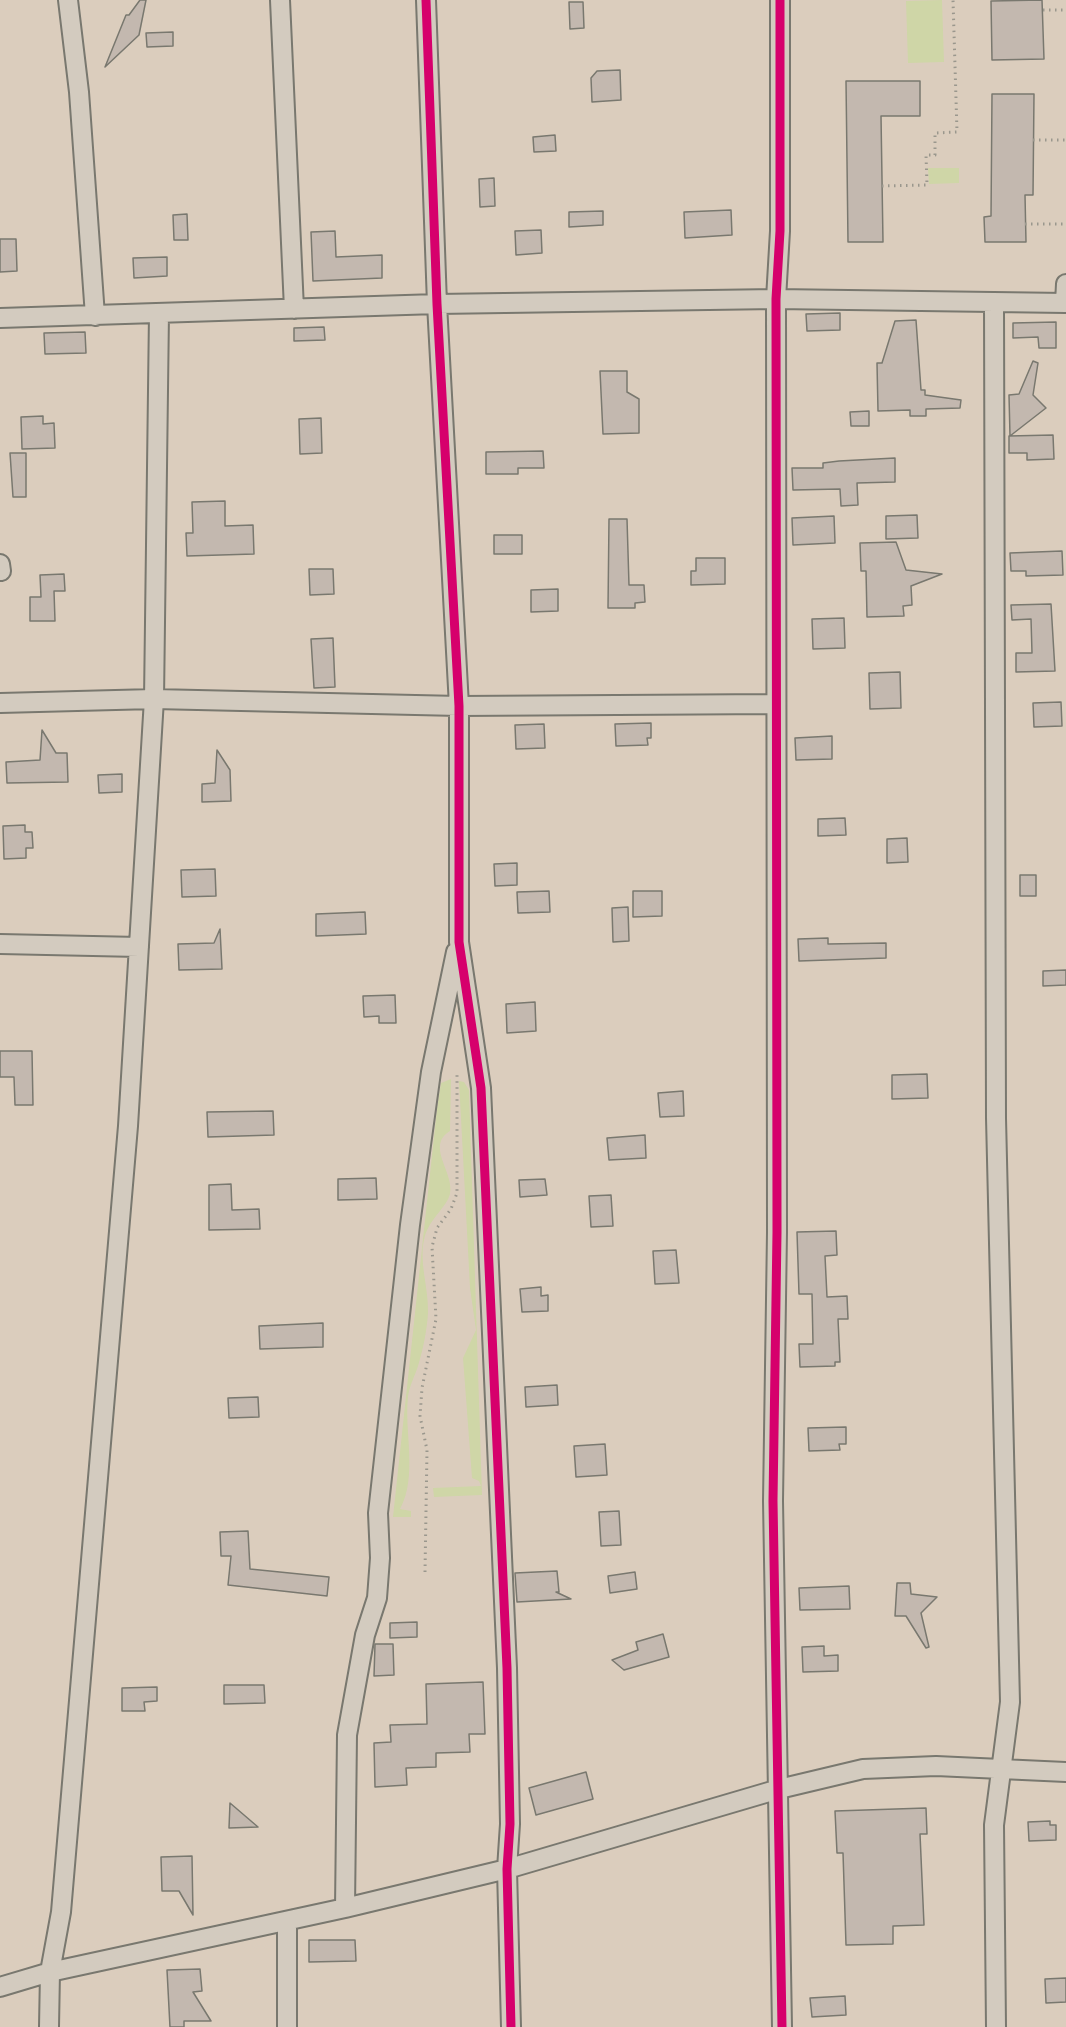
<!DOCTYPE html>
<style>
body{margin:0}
canvas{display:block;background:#dbcdbd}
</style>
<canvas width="1066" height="2027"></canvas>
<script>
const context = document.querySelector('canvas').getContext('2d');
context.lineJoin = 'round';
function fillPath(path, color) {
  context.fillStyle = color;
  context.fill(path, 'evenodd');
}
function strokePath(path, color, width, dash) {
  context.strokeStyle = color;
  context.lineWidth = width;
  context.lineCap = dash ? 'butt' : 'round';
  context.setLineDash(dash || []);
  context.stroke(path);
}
fillPath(new Path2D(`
 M 942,0 L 944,62 L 908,63 L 906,1 Z
 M 928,168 L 959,168 L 959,183 L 929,184 Z
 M 451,1079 L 450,1131 C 425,1146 455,1173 450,1194 C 446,1209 428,1219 424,1240 C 419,1263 429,1289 428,1313 C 427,1330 423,1350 418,1366 C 415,1376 409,1386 408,1397 C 404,1432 418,1476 400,1509 L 411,1511 L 411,1517 L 393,1517 L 437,1109 L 441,1083 Z
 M 459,1081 L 464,1082 L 469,1090 L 482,1495 L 434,1497 L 433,1488 L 481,1486 L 479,1481 L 472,1478 L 463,1358 L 476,1330 L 470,1288 Z`), '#cfd6a7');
const building = new Path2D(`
 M 140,0 L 146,0 L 139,35 L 105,67 L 126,15 L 129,15 Z
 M 1042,0 L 1044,59 L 992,60 L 991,1 Z
 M 569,2 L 583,2 L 584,28 L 570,29 Z
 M 173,32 L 173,46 L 147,47 L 146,33 Z
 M 620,70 L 621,100 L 592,102 L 591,78 L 597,71 Z
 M 846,81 L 920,81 L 920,116 L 881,116 L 883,242 L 848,242 Z
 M 992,94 L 1034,94 L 1033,195 L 1025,195 L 1026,242 L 985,242 L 984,217 L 991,216 Z
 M 555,135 L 556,151 L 534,152 L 533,137 Z
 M 494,178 L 495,206 L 480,207 L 479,179 Z
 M 731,210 L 732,235 L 685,238 L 684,212 Z
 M 603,211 L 603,225 L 569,227 L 569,212 Z
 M 187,214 L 188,240 L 174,240 L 173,215 Z
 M 541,230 L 542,253 L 516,255 L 515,231 Z
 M 335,231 L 336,257 L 382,255 L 382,278 L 313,281 L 311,232 Z
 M 0,239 L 16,239 L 17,271 L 0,272 Z
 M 167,257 L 167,276 L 134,278 L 133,258 Z
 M 840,313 L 840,330 L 807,331 L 806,314 Z
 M 916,320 L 921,390 L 925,390 L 925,395 L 961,400 L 960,408 L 926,409 L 926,416 L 910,416 L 910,410 L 878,411 L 877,363 L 882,363 L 895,321 Z
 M 1056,322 L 1056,348 L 1039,348 L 1038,337 L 1013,338 L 1013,323 Z
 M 324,327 L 325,340 L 294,341 L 294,328 Z
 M 85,332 L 86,353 L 45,354 L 44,333 Z
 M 1033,361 L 1038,363 L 1033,395 L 1046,408 L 1010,436 L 1009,395 L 1019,394 Z
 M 600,371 L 627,371 L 627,392 L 639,399 L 639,433 L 603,434 Z
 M 869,411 L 869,426 L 851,426 L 850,412 Z
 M 43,416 L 43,424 L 54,423 L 55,448 L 22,449 L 21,417 Z
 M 321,418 L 322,453 L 300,454 L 299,419 Z
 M 1053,435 L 1054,459 L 1027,460 L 1027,453 L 1009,453 L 1009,436 Z
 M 543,451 L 544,468 L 518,468 L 518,474 L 486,474 L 486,452 Z
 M 10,453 L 26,453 L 26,497 L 13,497 Z
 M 895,458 L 895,482 L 857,483 L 858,505 L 841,506 L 840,489 L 793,490 L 792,468 L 823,468 L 823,463 L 839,461 Z
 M 225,501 L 225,526 L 253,525 L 254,554 L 187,556 L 186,533 L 193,533 L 192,502 Z
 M 917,515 L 918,538 L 886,539 L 886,516 Z
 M 834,516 L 835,543 L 793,545 L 792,518 Z
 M 609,519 L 627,519 L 629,585 L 644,585 L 645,602 L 635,603 L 635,608 L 608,608 Z
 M 494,535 L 522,535 L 522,554 L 494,554 Z
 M 896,542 L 906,570 L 942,574 L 911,586 L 912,605 L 903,606 L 904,616 L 867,617 L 866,571 L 861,571 L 860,543 Z
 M 1062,551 L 1063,575 L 1026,576 L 1026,571 L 1011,571 L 1010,553 Z
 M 696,558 L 725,558 L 725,584 L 691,585 L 691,571 L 696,571 Z
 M 309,569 L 333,569 L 334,594 L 310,595 Z
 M 64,574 L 65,591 L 54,591 L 55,621 L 30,621 L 30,597 L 41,597 L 40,575 Z
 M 558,589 L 558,611 L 531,612 L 531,590 Z
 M 1051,604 L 1055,671 L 1016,672 L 1016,653 L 1032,653 L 1031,619 L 1012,620 L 1011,605 Z
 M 844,618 L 845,648 L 813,649 L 812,619 Z
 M 333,638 L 335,687 L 314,688 L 311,639 Z
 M 900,672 L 901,708 L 870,709 L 869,673 Z
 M 1061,702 L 1062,726 L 1034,727 L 1033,703 Z
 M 651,723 L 651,738 L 647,738 L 648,745 L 616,746 L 615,724 Z
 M 544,724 L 545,748 L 516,749 L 515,725 Z
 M 42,730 L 56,753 L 67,753 L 68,782 L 7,783 L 6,762 L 40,760 Z
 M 832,736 L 832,759 L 796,760 L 795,738 Z
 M 217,750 L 230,770 L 231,801 L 202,802 L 202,784 L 215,783 Z
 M 122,774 L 122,792 L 99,793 L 98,775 Z
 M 845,818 L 846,835 L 818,836 L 818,819 Z
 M 25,825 L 25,832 L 32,832 L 33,848 L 26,848 L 26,858 L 4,859 L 3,826 Z
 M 907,838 L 908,862 L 887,863 L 887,839 Z
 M 517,863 L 517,885 L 495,886 L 494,864 Z
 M 215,869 L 216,896 L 182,897 L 181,870 Z
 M 1020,875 L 1036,875 L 1036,896 L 1020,896 Z
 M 549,891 L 550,912 L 518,913 L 517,892 Z
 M 633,891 L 662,891 L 662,916 L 633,917 Z
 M 628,907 L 629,941 L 613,942 L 612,908 Z
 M 365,912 L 366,934 L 316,936 L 316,914 Z
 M 220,929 L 222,969 L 179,970 L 178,944 L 214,943 Z
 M 828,938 L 828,944 L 886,943 L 886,958 L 799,961 L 798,939 Z
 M 1066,970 L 1066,985 L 1043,986 L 1043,971 Z
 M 395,995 L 396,1023 L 379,1023 L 379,1016 L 364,1017 L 363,996 Z
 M 535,1002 L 536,1031 L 507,1033 L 506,1004 Z
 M 0,1051 L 32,1051 L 33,1105 L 15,1105 L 14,1077 L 0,1077 Z
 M 927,1074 L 928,1098 L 892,1099 L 892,1075 Z
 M 683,1091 L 684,1116 L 660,1117 L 658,1093 Z
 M 273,1111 L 274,1135 L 208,1137 L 207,1112 Z
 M 645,1135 L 646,1158 L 609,1160 L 607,1138 Z
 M 376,1178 L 377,1199 L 338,1200 L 338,1179 Z
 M 545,1179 L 547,1195 L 520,1197 L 519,1180 Z
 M 231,1184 L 232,1210 L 259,1209 L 260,1229 L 209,1230 L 209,1185 Z
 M 611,1195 L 613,1226 L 591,1227 L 589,1196 Z
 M 836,1231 L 837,1255 L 825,1256 L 827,1297 L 847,1296 L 848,1319 L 838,1319 L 840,1362 L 835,1362 L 835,1366 L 800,1367 L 799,1344 L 813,1344 L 812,1294 L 799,1294 L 797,1232 Z
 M 676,1250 L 679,1283 L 655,1284 L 653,1251 Z
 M 541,1287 L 541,1296 L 548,1295 L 548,1311 L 522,1312 L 520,1289 Z
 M 323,1323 L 323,1347 L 260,1349 L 259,1326 Z
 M 557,1385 L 558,1405 L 526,1407 L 525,1387 Z
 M 258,1397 L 259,1417 L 229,1418 L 228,1398 Z
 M 846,1427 L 846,1444 L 839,1444 L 840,1450 L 809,1451 L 808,1428 Z
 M 605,1444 L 607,1475 L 576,1477 L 574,1446 Z
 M 619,1511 L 621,1545 L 601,1546 L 599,1512 Z
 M 248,1531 L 250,1569 L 329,1577 L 327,1596 L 228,1585 L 231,1556 L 221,1556 L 220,1532 Z
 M 557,1571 L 559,1592 L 556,1592 L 571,1599 L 517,1602 L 515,1573 Z
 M 635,1572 L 637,1589 L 610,1593 L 608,1576 Z
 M 897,1583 L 910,1583 L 911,1594 L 937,1597 L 921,1613 L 929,1647 L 926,1648 L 906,1616 L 895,1616 Z
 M 849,1586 L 850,1609 L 800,1610 L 799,1588 Z
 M 417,1622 L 417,1637 L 390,1638 L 390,1623 Z
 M 663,1634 L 669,1657 L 624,1670 L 612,1660 L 638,1650 L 636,1642 Z
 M 375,1644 L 393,1644 L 394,1675 L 374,1676 Z
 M 824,1646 L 824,1656 L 838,1655 L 838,1671 L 803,1672 L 802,1647 Z
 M 483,1682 L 485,1734 L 469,1734 L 470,1752 L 436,1753 L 436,1767 L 406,1768 L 407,1785 L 375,1787 L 374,1743 L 391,1742 L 390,1725 L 427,1724 L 426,1684 Z
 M 224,1685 L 264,1685 L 265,1703 L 224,1704 Z
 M 157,1687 L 157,1701 L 144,1702 L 145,1711 L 122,1711 L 122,1688 Z
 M 586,1772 L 593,1799 L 536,1815 L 529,1788 Z
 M 230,1803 L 258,1827 L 229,1828 Z
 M 926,1808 L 927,1834 L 920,1834 L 924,1925 L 893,1926 L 893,1944 L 846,1945 L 843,1853 L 837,1853 L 835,1811 Z
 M 1050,1821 L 1050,1825 L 1056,1825 L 1056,1840 L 1029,1841 L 1028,1822 Z
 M 192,1856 L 193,1915 L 179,1891 L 162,1891 L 161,1857 Z
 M 309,1940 L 355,1940 L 356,1961 L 309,1962 Z
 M 200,1969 L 202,1991 L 193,1992 L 211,2021 L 184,2021 L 184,2027 L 170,2027 L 167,1970 Z
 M 1066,1978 L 1066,2002 L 1046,2003 L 1045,1979 Z
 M 845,1996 L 846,2015 L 812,2017 L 810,1998 Z`);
fillPath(building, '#c3b8af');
strokePath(building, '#79786f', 1.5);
const minor = new Path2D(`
 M 68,0 L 79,92 L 95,316
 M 280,0 L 294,309
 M 426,0 L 437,304 L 459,706 L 459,942 L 481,1088 L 507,1668 L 510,1824 L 507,1869 L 511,2027
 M 780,0 L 780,231 L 776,299 L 777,1232 L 773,1501 L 782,2027
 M 994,302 L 996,1118 L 1010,1702 L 994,1825 L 996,2027
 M 1065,303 L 1066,284
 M 0,318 L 437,304 L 776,299 L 1066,303
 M 0,564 L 1,571
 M 0,703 L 154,699 L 459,706 L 775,704
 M 0,944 L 139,947
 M 345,1908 L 347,1735 L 365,1635 L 377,1598 L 380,1558 L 378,1513 L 410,1225 L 431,1072 L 456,952
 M 0,1987 L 50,1972 L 345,1908 L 507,1869 L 779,1789 L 863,1769 L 936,1766 L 1066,1772
 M 49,2027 L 50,1972 L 61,1912 L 128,1126 L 154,699 L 159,313
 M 287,2027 L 287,1921`);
strokePath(minor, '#79786f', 22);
strokePath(new Path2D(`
 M 1043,10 L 1066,10
 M 1033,140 L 1066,140
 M 882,186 L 927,185 L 926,155 L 935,155 L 935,133 L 957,132 L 953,0
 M 1025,224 L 1066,224
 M 425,1572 L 427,1450 L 420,1416 L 422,1388 L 436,1319 L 432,1247 L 437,1228 L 451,1209 L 457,1193 L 457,1072`), '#9a978d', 3, [1.5, 4.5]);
strokePath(minor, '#d3cbbf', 18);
strokePath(new Path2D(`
 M 426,0 L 437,304 L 459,706 L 459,942 L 481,1088 L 507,1668 L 510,1824 L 507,1869 L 511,2027
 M 780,0 L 780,231 L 776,299 L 777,1232 L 773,1501 L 782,2027`), '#d6006c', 9);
</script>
